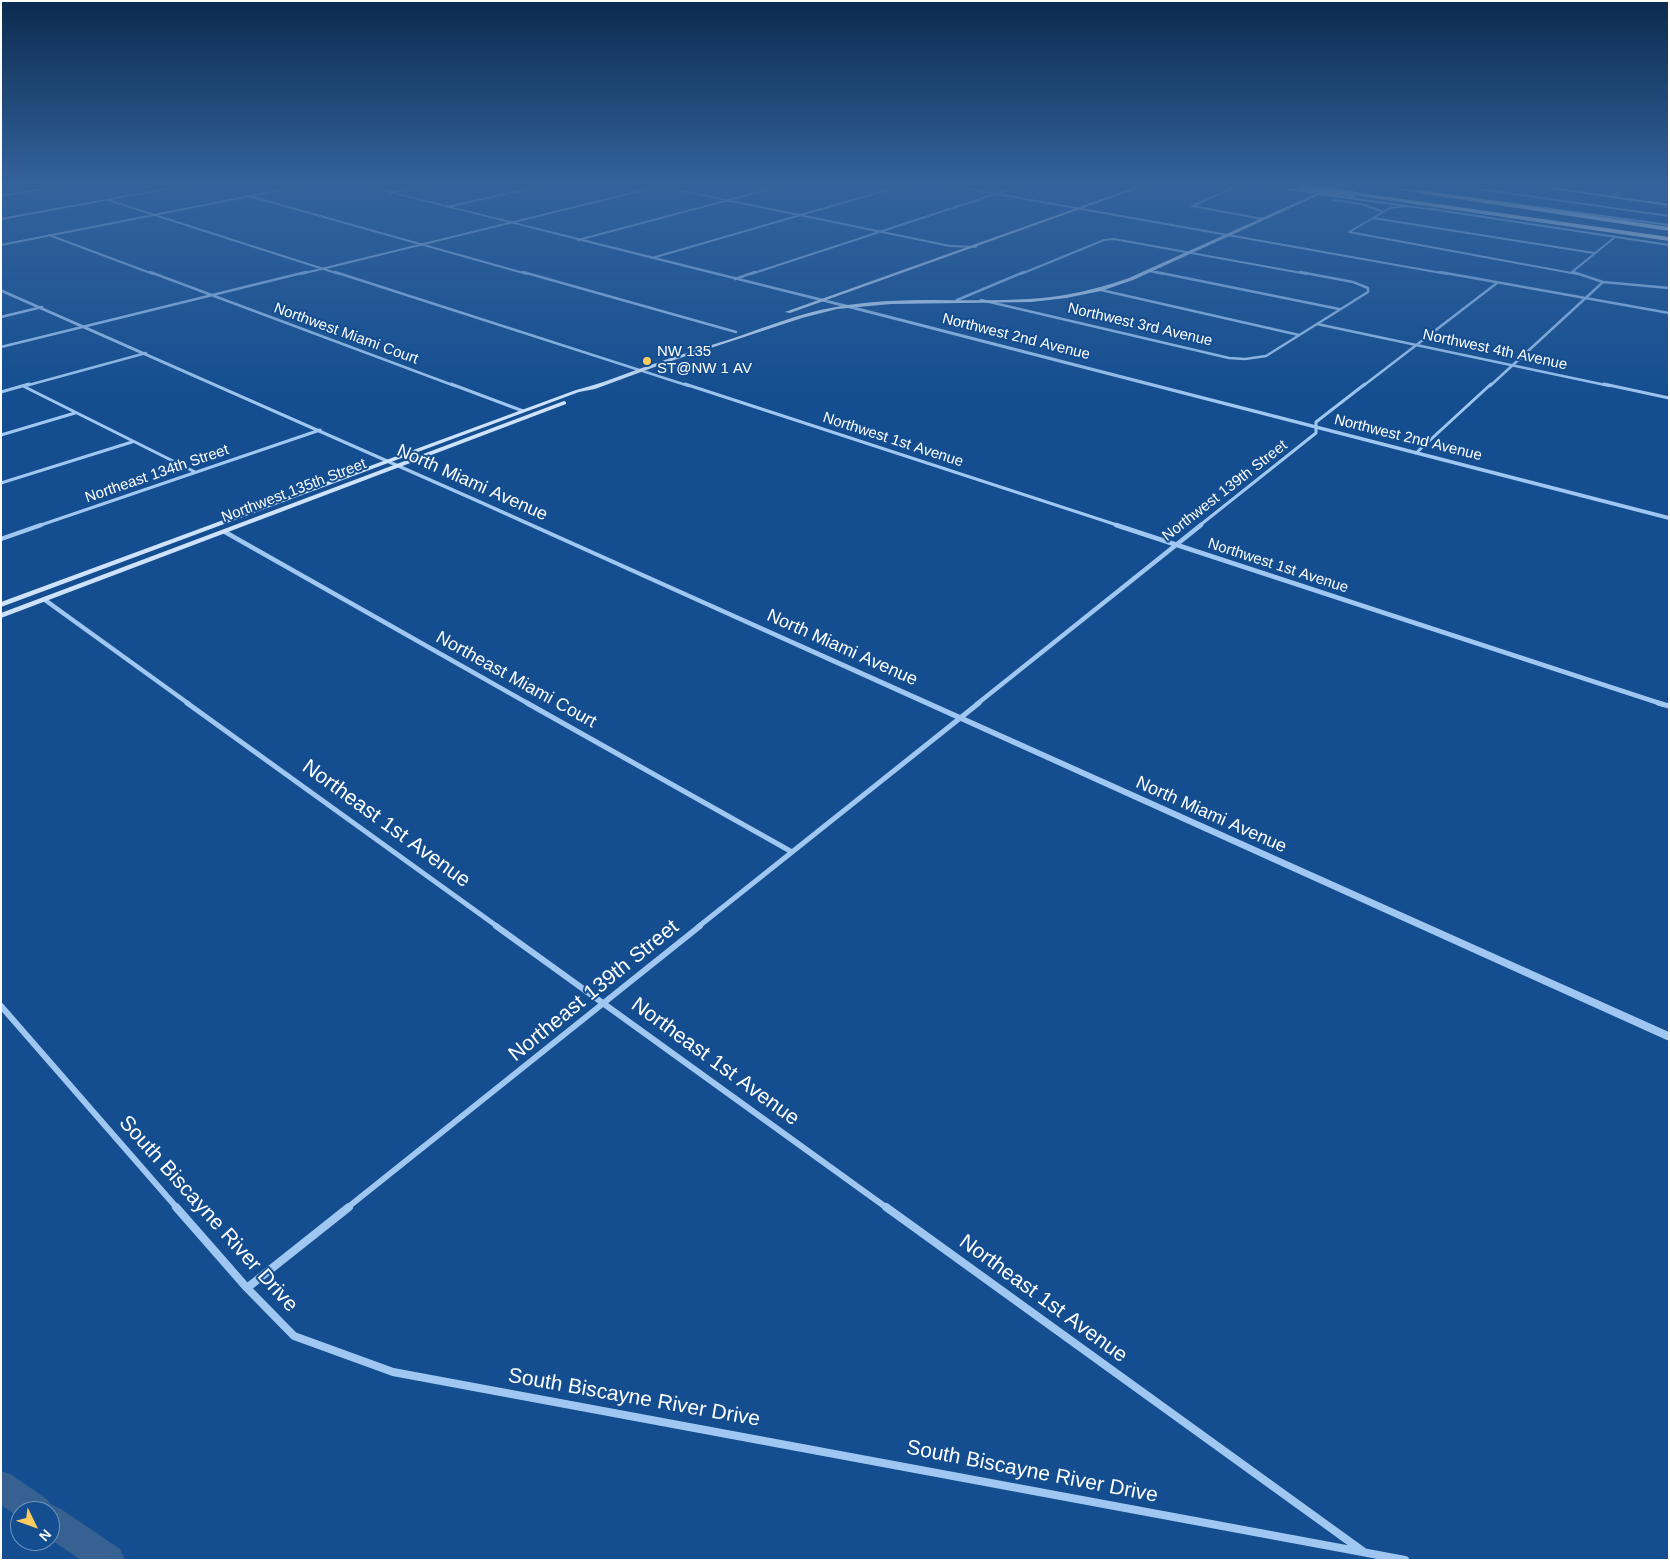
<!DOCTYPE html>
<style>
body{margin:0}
#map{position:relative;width:1670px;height:1561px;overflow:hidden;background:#144e90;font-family:Helvetica,sans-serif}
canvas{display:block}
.frame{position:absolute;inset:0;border:2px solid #fff;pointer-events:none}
.north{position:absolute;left:10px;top:1501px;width:50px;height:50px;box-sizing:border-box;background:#144e90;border:1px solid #7295bc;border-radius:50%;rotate:132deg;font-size:14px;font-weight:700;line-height:20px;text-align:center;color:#fff}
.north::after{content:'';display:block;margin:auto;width:18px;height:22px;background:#ffcc60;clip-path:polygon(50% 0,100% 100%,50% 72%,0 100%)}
</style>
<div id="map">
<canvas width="1670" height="1561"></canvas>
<div class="frame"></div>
<div class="north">N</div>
</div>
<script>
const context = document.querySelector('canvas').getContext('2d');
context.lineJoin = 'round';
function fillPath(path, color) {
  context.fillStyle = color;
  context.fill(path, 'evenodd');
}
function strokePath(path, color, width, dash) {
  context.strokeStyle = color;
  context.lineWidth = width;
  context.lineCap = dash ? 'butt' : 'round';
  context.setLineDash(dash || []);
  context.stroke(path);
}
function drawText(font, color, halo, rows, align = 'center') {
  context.font = font + ' Helvetica,sans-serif';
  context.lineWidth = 4;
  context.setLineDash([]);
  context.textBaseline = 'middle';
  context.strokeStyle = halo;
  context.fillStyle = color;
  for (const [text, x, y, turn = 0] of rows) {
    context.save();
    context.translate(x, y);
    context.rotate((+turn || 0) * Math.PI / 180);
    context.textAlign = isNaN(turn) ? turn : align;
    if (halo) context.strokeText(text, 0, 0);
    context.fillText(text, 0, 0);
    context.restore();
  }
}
fillPath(new Path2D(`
 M 1,1471 L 12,1475 L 48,1500 L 50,1504 L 61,1509 L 120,1549 L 125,1560 L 81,1560 L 50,1539 L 50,1511 L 20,1511 L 20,1518 L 1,1505 Z`), '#366190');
strokePath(new Path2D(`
 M 649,184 L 950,246 L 976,247
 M 941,184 L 1447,274
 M 1242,184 L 1192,206 L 1263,219
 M 1443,184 L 1669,216
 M 1425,192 L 1669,225
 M 390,193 L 431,184
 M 1,196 L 73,184
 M 249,196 L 527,274
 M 1612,197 L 1629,184
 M 108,200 L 339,274
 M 1333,200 L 1361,204 L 1384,212
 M 1405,206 L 1390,208 L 1349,232 L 1577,274
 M 447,207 L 551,184
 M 1431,209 L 1669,245
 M 1373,218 L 1594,253
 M 1,219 L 193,184
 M 49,235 L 153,274
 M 578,240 L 789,184
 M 1,245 L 312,184
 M 652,258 L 908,184
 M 1149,271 L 1163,274
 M 1572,272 L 1615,237
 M 301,274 L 669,184
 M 751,274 L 1026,184
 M 1021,274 L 1104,240 L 1114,239 L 1307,274`), '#a0c7f1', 2);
strokePath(new Path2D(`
 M 150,272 L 455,386
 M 335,272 L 689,386
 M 523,272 L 736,332
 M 1156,272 L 1339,309
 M 1440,272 L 1669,313
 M 1573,272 L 1603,282 L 1669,288
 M 735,279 L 755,272
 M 1101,290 L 1299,335
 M 957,300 L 1024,272
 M 981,300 L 1229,358 L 1245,359 L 1266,356 L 1368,292 L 1368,288 L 1353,282 L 1300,272
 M 1,317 L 42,307
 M 1317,324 L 1610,386
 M 1,347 L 306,272
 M 25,386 L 146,353
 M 1363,386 L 1497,283
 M 1490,386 L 1603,282`), '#a0c7f1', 2.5);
strokePath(new Path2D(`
 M 451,384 L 523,411
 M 685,384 L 1120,526
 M 1604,384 L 1669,398
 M 23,386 L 195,472
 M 1,392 L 29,384
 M 1,435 L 75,413
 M 1416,453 L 1491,384
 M 1,483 L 132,442
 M 38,526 L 320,430
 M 1199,526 L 1316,433 L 1316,422 L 1365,384`), '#a0c7f1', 3);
strokePath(new Path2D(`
 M 1116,525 L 1662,704
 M 225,532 L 529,704
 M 1,539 L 41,525
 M 45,600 L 189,704
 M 977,704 L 1201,525`), '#a0c7f1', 4.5);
strokePath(new Path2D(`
 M 187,703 L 498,927
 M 527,703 L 792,852
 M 1658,703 L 1669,706
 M 698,927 L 979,703`), '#a0c7f1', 5);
strokePath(new Path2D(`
 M 496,926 L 887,1208
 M 1,1006 L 177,1208
 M 347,1208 L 700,926`), '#a0c7f1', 6);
strokePath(new Path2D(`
 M 176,1207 L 247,1288 L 294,1336 L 393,1372 L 1405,1560
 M 886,1207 L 1364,1552
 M 247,1288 L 349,1207`), '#a0c7f1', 8);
fillPath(new Path2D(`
 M 355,184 L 361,184 L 860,308 L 1669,516 L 1669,520 L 856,310 Z
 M 1,289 L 482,501 L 1669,1032 L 1669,1041 L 478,503 L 1,292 Z`), '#a0c7f1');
fillPath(new Path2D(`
 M 1144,184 L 1150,184 L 790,313 L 785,312 Z
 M 1247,184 L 1258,184 L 1318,192 L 1337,184 L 1342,184 L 1323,193 L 1433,209 L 1431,210 L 1319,195 L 1133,280 L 1101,291 L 1066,298 L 1031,302 L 891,304 L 837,309 L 802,318 L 668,362 L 595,389 L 579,392 L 1,607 L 1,602 L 576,390 C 601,384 624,374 648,366 C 675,356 703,348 731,339 C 766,327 800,313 836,307 C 900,295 965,303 1029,299 C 1064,297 1097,289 1129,278 L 1315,194 Z
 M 1366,184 L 1376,184 L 1422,192 L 1420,193 Z
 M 564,401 L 566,402 L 566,404 L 1,618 L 1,613 Z`), '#cee3fb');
fillPath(new Path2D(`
 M 1516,184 L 1529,184 L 1669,204 L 1669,206 Z`), '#eaf3ff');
fillPath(new Path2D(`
 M 1280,184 L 1304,187 L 1301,189 Z
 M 1420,190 L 1669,227 L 1669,231 L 1418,193 Z
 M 1353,192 L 1669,237 L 1669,241 L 1351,195 Z`), '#fff');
strokePath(new Path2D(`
 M 1301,187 L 1353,194`), '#fff', 6);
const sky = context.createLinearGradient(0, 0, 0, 403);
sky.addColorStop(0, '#0b2b4f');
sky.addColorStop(0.46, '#34639c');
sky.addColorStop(1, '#34639c00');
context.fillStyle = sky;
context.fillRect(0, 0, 1670, 403);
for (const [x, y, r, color] of [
 [647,361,5,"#ffcc60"]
]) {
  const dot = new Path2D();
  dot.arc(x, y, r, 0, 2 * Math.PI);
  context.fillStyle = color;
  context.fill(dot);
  strokePath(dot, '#144e90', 2);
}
drawText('15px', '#fff', '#144e90', [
 ["Northwest 3rd Avenue",1140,325,13],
 ["Northwest Miami Court",346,334,20],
 ["Northwest 2nd Avenue",1016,337,14],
 ["Northwest 4th Avenue",1495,350,12],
 ["Northwest 2nd Avenue",1408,438,14],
 ["Northwest 1st Avenue",893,440,18],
 ["Northeast 134th Street",157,474,-19],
 ["Northwest 135th Street",294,491,-21],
 ["Northwest 139th Street",1225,491,-38],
 ["Northwest 1st Avenue",1278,566,18]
]);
drawText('15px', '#fff', '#144e90', [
 ["NW 135",657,352],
 ["ST@NW 1 AV",657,369]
], 'left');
drawText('18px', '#fff', '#144e90', [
 ["North Miami Avenue",472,483,24],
 ["North Miami Avenue",842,648,24],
 ["Northeast Miami Court",516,680,29],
 ["North Miami Avenue",1211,815,24]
]);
drawText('21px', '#fff', '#144e90', [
 ["Northeast 1st Avenue",386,824,36],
 ["Northeast 139th Street",594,991,-39],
 ["Northeast 1st Avenue",715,1062,36],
 ["South Biscayne River Drive",208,1214,48],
 ["Northeast 1st Avenue",1043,1299,36],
 ["South Biscayne River Drive",634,1398,10],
 ["South Biscayne River Drive",1032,1472,11]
]);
</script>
